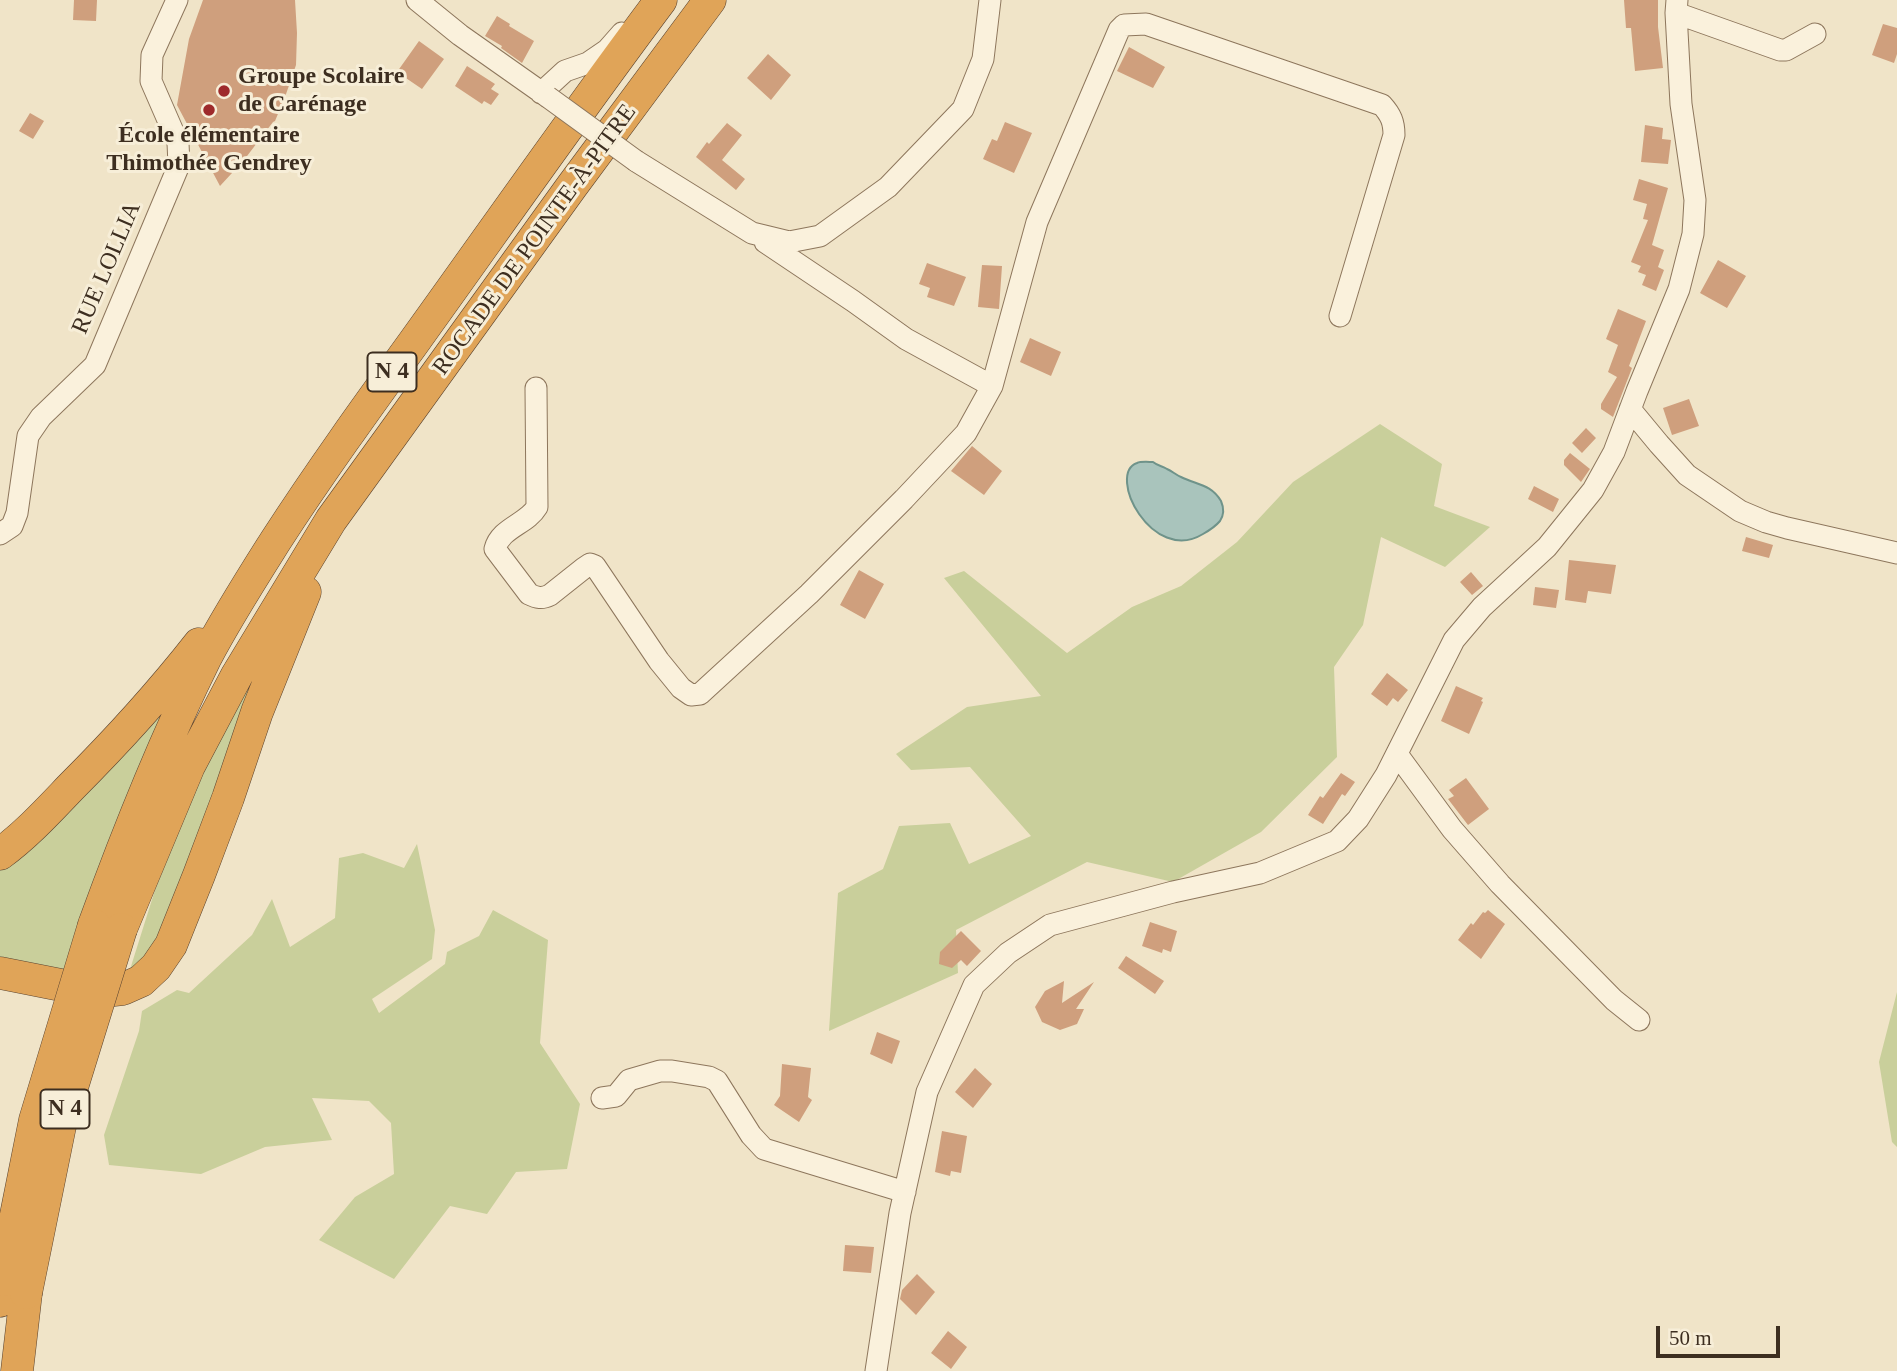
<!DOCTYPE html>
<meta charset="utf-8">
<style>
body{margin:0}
#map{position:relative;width:1897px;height:1371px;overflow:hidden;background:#f0e4c8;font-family:Georgia,serif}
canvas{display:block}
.scale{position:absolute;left:1656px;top:1326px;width:124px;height:32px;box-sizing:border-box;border:4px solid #3d2e20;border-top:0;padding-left:9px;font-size:21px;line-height:24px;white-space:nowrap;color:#3d2e20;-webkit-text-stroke:5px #f7eed8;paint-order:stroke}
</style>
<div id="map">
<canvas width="1897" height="1371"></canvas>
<div class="scale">50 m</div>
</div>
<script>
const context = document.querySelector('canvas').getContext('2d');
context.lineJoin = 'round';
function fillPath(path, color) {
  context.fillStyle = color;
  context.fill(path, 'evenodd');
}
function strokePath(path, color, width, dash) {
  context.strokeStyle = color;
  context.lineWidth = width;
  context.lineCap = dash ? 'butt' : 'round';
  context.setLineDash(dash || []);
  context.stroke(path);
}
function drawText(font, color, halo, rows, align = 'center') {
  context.font = font + ' Georgia,serif';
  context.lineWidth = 6;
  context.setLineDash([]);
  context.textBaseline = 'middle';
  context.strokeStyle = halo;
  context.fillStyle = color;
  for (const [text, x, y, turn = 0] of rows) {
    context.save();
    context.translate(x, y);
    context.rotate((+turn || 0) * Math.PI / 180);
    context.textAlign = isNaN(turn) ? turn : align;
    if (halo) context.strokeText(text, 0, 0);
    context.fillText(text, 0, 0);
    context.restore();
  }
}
fillPath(new Path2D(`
 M 1380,424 L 1442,464 L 1434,506 L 1490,527 L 1445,567 L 1381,537 L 1363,625 L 1334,667 L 1337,757 L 1261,832 L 1173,882 L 1087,862 L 956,930 L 958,973 L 829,1031 L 838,893 L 883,869 L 899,826 L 950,823 L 969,864 L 1031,836 L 970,767 L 911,770 L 896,754 L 967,707 L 1041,696 L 944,578 L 964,571 L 1067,653 L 1132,607 L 1181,586 L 1237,542 L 1293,482 Z
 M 283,619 L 163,943 L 127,979 L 155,890 L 194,793 L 215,744 Z
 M 177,699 L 65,982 L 0,965 L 0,868 Z
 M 417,844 L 435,930 L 432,959 L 372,999 L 379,1013 L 445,964 L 447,952 L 479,936 L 493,910 L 548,940 L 540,1043 L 580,1104 L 567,1169 L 516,1172 L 487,1214 L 450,1206 L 394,1279 L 319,1240 L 355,1197 L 394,1174 L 391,1123 L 369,1101 L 312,1098 L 332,1140 L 265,1147 L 201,1174 L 109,1165 L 104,1135 L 139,1031 L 142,1011 L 177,990 L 189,993 L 252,935 L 272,899 L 290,947 L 335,918 L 339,858 L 363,853 L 404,868 Z
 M 1897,992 L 1897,1147 L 1892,1142 L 1879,1062 Z`), '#c9cf9b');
const water = new Path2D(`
 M 1153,462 C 1158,466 1162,466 1167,469 C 1172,471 1176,475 1181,477 C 1197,485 1211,484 1221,501 C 1224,508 1224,515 1220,521 C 1215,527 1210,530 1203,534 C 1152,565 1106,474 1137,463 C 1141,461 1149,462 1153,462 Z`);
fillPath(water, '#a9c4bc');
strokePath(water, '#6f938a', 2);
fillPath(new Path2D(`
 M 74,0 L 97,0 L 96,21 L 73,20 Z
 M 203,0 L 295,0 L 297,33 L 296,65 L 285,97 L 275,121 L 273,122 L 244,160 L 220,186 L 177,105 L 189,39 Z
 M 1624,0 L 1658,0 L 1658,27 L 1663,68 L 1635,71 L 1631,28 L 1626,28 Z
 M 497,16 L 510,24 L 509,26 L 534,41 L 522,63 L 501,48 L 502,46 L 485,36 Z
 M 1883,24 L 1897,28 L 1897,54 L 1894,63 L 1872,55 Z
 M 419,41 L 444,59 L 422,89 L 397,72 Z
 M 1129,47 L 1165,67 L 1153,88 L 1117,71 Z
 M 768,54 L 791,75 L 771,100 L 747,78 Z
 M 467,66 L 495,84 L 491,89 L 499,94 L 491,105 L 484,101 L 482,104 L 455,86 Z
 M 30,113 L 44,121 L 33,139 L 19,131 Z
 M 1005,122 L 1032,133 L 1014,173 L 983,159 L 992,139 L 997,141 Z
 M 727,123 L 742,135 L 722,160 L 745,179 L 736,190 L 696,157 L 707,142 L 709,144 Z
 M 1645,125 L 1663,128 L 1662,139 L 1671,140 L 1668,164 L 1641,162 Z
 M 1639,179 L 1668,188 L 1652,245 L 1664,250 L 1658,267 L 1664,270 L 1656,291 L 1642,285 L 1646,275 L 1638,272 L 1641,266 L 1631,262 L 1648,220 L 1643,219 L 1647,204 L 1633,200 Z
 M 1718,260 L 1746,276 L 1727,308 L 1700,293 Z
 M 927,263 L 966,277 L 954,306 L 927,297 L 930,288 L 919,284 Z
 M 982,265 L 1002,266 L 999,309 L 978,307 Z
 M 1618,309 L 1646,321 L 1629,366 L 1632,368 L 1613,417 L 1601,409 L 1601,404 L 1617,377 L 1608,372 L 1618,345 L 1606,339 Z
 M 1030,338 L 1061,352 L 1051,376 L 1020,362 Z
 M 1689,399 L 1699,426 L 1672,435 L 1663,408 Z
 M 1586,428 L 1596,438 L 1582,453 L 1572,443 Z
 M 972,446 L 1002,471 L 984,495 L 951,471 Z
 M 1570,453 L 1590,469 L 1581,482 L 1564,465 L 1564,460 Z
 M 1534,486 L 1559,499 L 1553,512 L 1528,499 Z
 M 1746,537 L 1773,545 L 1769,558 L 1742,551 Z
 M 1569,560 L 1616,565 L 1611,594 L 1588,591 L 1586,603 L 1565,600 Z
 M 859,570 L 884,584 L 865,619 L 840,605 Z
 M 1471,572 L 1483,586 L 1472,595 L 1460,582 Z
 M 1535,587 L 1559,590 L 1556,608 L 1533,605 Z
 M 1387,673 L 1408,690 L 1398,702 L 1393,698 L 1387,706 L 1371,694 Z
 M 1456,686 L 1483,698 L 1481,701 L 1483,702 L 1469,734 L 1441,721 Z
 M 1341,773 L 1355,782 L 1345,796 L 1342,794 L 1323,824 L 1308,815 L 1320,796 L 1323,798 Z
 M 1466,778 L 1489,809 L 1468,825 L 1448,799 L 1454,796 L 1449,790 Z
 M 1488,910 L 1505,924 L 1481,959 L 1458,940 L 1471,923 L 1473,925 L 1483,912 L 1485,913 Z
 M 1150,922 L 1177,931 L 1171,952 L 1163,949 L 1162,953 L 1142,946 Z
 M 961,931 L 981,951 L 967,966 L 961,960 L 952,968 L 939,964 L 940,952 Z
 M 1126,956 L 1164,981 L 1155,994 L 1118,968 Z
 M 1064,981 L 1062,1003 L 1094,982 L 1076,1009 L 1084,1009 L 1077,1024 L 1060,1030 L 1042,1022 L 1035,1007 L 1045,991 Z
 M 877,1032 L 900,1041 L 892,1064 L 870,1054 Z
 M 782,1064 L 811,1068 L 808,1097 L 812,1100 L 799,1122 L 774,1105 L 780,1096 Z
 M 975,1068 L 992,1084 L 973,1108 L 955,1092 Z
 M 942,1131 L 967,1136 L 961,1173 L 951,1171 L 950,1176 L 935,1172 Z
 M 845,1245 L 874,1247 L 871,1273 L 843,1271 Z
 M 917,1274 L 935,1292 L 916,1315 L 900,1299 L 902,1290 Z
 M 948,1331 L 967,1347 L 951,1369 L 931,1353 Z`), '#cf9f7d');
const minor = new Path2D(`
 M 417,0 L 460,35 L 548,97
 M 1676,13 L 1780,50 L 1786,50 L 1815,34
 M 541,93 L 565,71 L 588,63 L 607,50 L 622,33
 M 636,161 L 752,233 L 789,242 L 820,236 L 888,187 L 963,109 L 983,59 L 990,0
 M 765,242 L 853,301 L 906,339 L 992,386
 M 536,388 L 537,507 C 527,524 500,528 495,549 L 529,594 C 537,598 542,599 550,595 L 584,568 L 590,564 L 595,566 L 659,661 L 681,688 L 691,695 L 700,694 L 809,594 L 904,499 L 966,433 L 992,386 L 1037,222 L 1119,30 L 1124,25 L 1146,24 L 1382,105 C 1391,115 1394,122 1394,135 L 1340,316
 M 1630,409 L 1659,444 L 1687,475 L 1740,511 L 1766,522 L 1787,528 L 1897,553
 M 0,534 L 12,526 L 17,513 L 28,436 L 41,417 L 95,365 L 179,165 L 178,143 L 151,81 L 152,55 L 177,0
 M 1397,754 L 1452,829 L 1500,884 L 1614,1000 L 1639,1020
 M 602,1098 L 616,1096 L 629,1080 L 660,1071 L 672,1071 L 709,1077 L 717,1081 L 751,1135 L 764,1149 L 905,1192
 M 876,1371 L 900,1213 L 927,1092 L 974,985 L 1008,953 L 1050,925 L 1173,892 L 1260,873 L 1337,841 L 1358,819 L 1386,775 L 1454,640 L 1482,607 L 1547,547 L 1593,490 L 1614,452 L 1637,391 L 1679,289 L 1693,234 L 1695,200 L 1681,104 L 1676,13 L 1677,0`);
const highway = new Path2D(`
 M 0,854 C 26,835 48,811 70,788 C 116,742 159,695 199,644
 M 94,925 C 127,834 163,744 206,657 C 227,617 252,578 276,540 C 320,472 367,407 414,342 C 496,228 577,112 661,0
 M 121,929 L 189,766 L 237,675 L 331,520 L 572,186 L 710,0
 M 0,973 L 96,992 L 123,989 L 141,981 L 156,967 L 171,945 L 199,875 L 228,798 L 257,712 L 305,592
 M 0,1301 L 3,1280
 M 17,1371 L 26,1293`);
strokePath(minor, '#8d765c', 23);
strokePath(highway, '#5b4430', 33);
strokePath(minor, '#faf1dc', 21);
strokePath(highway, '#e0a458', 32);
const minorBridge = new Path2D(`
 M 548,97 L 636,161`);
const highwayBridge = new Path2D(`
 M 3,1280 L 35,1120 L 94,925
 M 26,1293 L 60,1126 L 121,929`);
strokePath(minorBridge, '#8d765c', 23, []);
strokePath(highwayBridge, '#5b4430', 33, []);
strokePath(minorBridge, '#faf1dc', 21);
strokePath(highwayBridge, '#e0a458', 32);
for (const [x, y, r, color] of [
 [224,91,7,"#9e2a2b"],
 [209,110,7,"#9e2a2b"]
]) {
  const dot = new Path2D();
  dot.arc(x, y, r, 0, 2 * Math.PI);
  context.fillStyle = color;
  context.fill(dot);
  strokePath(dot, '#f7eed8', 2.5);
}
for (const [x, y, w] of [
 [392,372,49],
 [65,1109,49]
]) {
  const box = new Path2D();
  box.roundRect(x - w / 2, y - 19.5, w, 39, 5);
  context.fillStyle = '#f7eed8';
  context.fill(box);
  strokePath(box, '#3d2e20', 2);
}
drawText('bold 23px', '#3d2e20', null, [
 ["N 4",392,372],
 ["N 4",65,1109]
]);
drawText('bold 24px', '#3d2e20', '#f7eed8', [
 ["Groupe Scolaire",238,77],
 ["de Carénage",238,105],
 ["École élémentaire",209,136,"center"],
 ["Thimothée Gendrey",209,164,"center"]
], 'left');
drawText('24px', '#3d2e20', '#f7eed8', [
 ["ROCADE DE POINTE-À-PITRE",535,240,-54],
 ["RUE LOLLIA",107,268,-67]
]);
</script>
